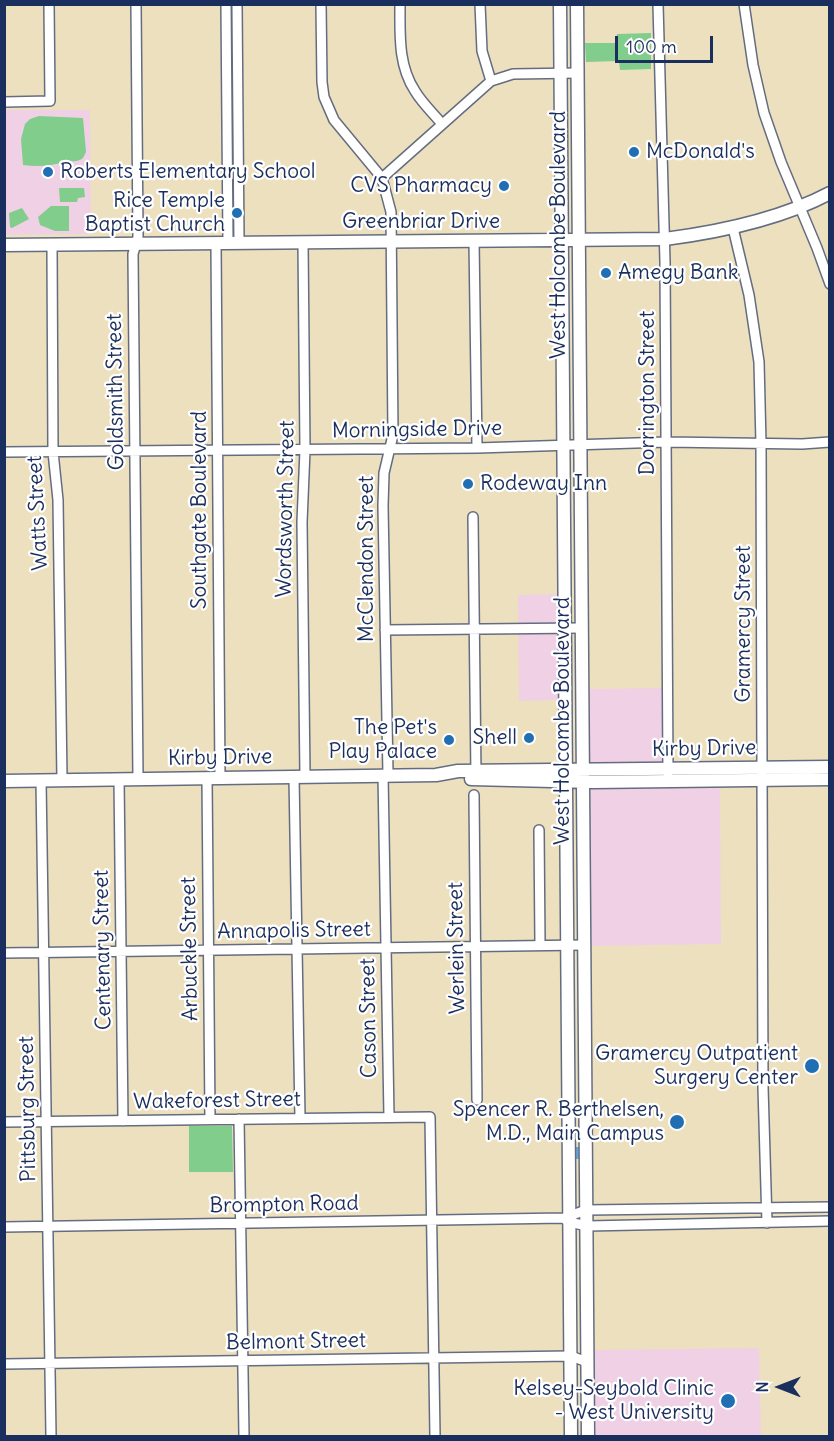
<!DOCTYPE html>
<style>
body{margin:0}
#map{position:relative;width:834px;height:1441px;overflow:hidden;background:#ede0bf;font-family:Delius,sans-serif}
canvas{display:block}
.frame{position:absolute;inset:0;border:6px solid #1b2f5e;pointer-events:none}
.north{position:absolute;left:750px;top:1357px;width:60px;height:60px;-webkit-text-stroke:4px #fff;paint-order:stroke;rotate:270deg;font-size:16px;font-weight:700;line-height:24px;text-align:center;color:#1b2f5e}
.north::after{content:'';display:block;margin:auto;width:21px;height:27px;background:#1b2f5e;clip-path:polygon(50% 0,100% 100%,50% 72%,0 100%)}
.scale{position:absolute;left:615px;top:36px;width:98px;height:27px;box-sizing:border-box;border:3px solid #1b2f5e;border-top:0;padding-left:8px;font-size:18px;line-height:21px;white-space:nowrap;color:#1b2f5e;-webkit-text-stroke:4px #fff;paint-order:stroke}
</style>
<div id="map">
<canvas width="834" height="1441"></canvas>
<div class="frame"></div>
<div class="north">N</div>
<div class="scale">100 m</div>
</div>
<script>
const context = document.querySelector('canvas').getContext('2d');
context.lineJoin = 'round';
function fillPath(path, color) {
  context.fillStyle = color;
  context.fill(path, 'evenodd');
}
function strokePath(path, color, width, dash) {
  context.strokeStyle = color;
  context.lineWidth = width;
  context.lineCap = dash ? 'butt' : 'round';
  context.setLineDash(dash || []);
  context.stroke(path);
}
function drawText(font, color, halo, rows, align = 'center') {
  context.font = font + ' Delius,sans-serif';
  context.lineWidth = 4.5;
  context.setLineDash([]);
  context.textBaseline = 'middle';
  context.strokeStyle = halo;
  context.fillStyle = color;
  for (const [text, x, y, turn = 0] of rows) {
    context.save();
    context.translate(x, y);
    context.rotate((+turn || 0) * Math.PI / 180);
    context.textAlign = isNaN(turn) ? turn : align;
    if (halo) context.strokeText(text, 0, 0);
    context.fillText(text, 0, 0);
    context.restore();
  }
}
fillPath(new Path2D(`
 M 4,110 L 90,110 L 91,234 L 5,235 Z
 M 561,594 L 560,700 L 519,701 L 518,595 Z
 M 663,688 L 663,787 L 720,786 L 721,944 L 590,946 L 586,689 Z
 M 759,1348 L 761,1436 L 592,1436 L 593,1350 Z`), '#f0d0e5');
fillPath(new Path2D(`
 M 651,33 L 651,69 L 620,70 L 619,61 L 586,62 L 585,43 L 616,43 L 617,34 Z
 M 39,116 L 83,118 L 86,152 L 83,158 C 77,163 71,160 64,162 C 51,166 37,167 23,165 L 21,139 L 25,124 L 30,119 Z
 M 59,188 L 84,188 L 85,197 L 78,198 L 77,202 L 60,202 Z
 M 51,206 L 69,206 L 69,231 L 55,231 L 40,225 L 38,217 Z
 M 22,208 L 29,219 L 12,228 L 10,227 L 9,213 Z
 M 189,1126 L 232,1126 L 233,1172 L 189,1172 Z`), '#81cd8c');
strokePath(new Path2D(`
 M 576,1153 L 578,1153`), '#67a8db', 12);
const minor = new Path2D(`
 M 136,4 L 138,237 L 133,254 L 138,779
 M 226,4 L 228,243
 M 237,4 L 239,243
 M 321,4 L 322,82 L 324,97 L 334,120 L 382,178 L 391,212 L 393,435 L 384,473 L 383,506 L 388,775
 M 400,4 C 400,35 398,65 415,91 C 422,103 433,113 442,124
 M 480,4 L 482,51 L 491,81
 M 658,4 L 665,262 L 668,773
 M 744,4 L 753,65 L 764,113 L 781,162 L 817,248 L 830,284
 M 4,102 L 50,101 L 49,4
 M 382,178 L 491,81 L 513,74 L 578,73
 M 733,228 L 749,295 L 759,362 L 761,444 L 763,1087 L 767,1223
 M 474,241 L 477,448
 M 303,242 L 305,450 L 302,522 L 305,777
 M 216,243 L 220,778
 M 52,245 L 53,452 L 58,500 L 62,780
 M 4,452 L 477,448 L 667,442 L 802,444 L 830,442
 M 473,517 L 476,776
 M 385,630 L 582,628
 M 383,775 L 389,1117
 M 294,777 L 300,1118
 M 207,778 L 210,1119
 M 119,779 L 123,1121
 M 41,780 L 51,1436
 M 474,795 L 477,1100
 M 539,830 L 540,945
 M 4,953 L 584,945
 M 239,1119 L 244,1436
 M 4,1122 L 430,1117 L 435,1436
 M 566,1220 L 569,1222 L 587,1226 L 830,1221
 M 4,1227 L 564,1218 L 586,1210 L 830,1207
 M 4,1364 L 571,1356 L 587,1362`);
const major = new Path2D(`
 M 560,4 L 571,1436
 M 577,4 L 588,1436
 M 4,245 L 665,239 C 719,232 781,219 830,193
 M 471,779 L 593,782 L 830,779
 M 4,781 L 436,775 L 458,771 L 830,767`);
strokePath(minor, '#646d80', 12);
strokePath(major, '#646d80', 15);
strokePath(minor, '#fff', 9);
strokePath(major, '#fff', 12);
for (const [x, y, r, color] of [
 [634,152,6,"#1f6fb2"],
 [48,172,6,"#1f6fb2"],
 [504,186,6,"#1f6fb2"],
 [237,213,6,"#1f6fb2"],
 [606,273,6,"#1f6fb2"],
 [468,484,6,"#1f6fb2"],
 [529,738,6,"#1f6fb2"],
 [449,740,6,"#1f6fb2"],
 [812,1066,8,"#1f6fb2"],
 [677,1122,8,"#1f6fb2"],
 [728,1401,8,"#1f6fb2"]
]) {
  const dot = new Path2D();
  dot.arc(x, y, r, 0, 2 * Math.PI);
  context.fillStyle = color;
  context.fill(dot);
  strokePath(dot, '#fff', 2);
}
drawText('21px', '#1b2f5e', '#fff', [
 ["McDonald's",646,152,"left"],
 ["Roberts Elementary School",60,172,"left"],
 ["CVS Pharmacy",492,186],
 ["Rice Temple",225,201],
 ["Baptist Church",225,225],
 ["Amegy Bank",618,273,"left"],
 ["Rodeway Inn",480,484,"left"],
 ["The Pet's",437,728],
 ["Play Palace",437,752],
 ["Shell",517,738],
 ["Gramercy Outpatient",798,1054],
 ["Surgery Center",798,1078],
 ["Spencer R. Berthelsen,",664,1110],
 ["M.D., Main Campus",664,1134],
 ["Kelsey-Seybold Clinic",714,1389],
 ["- West University",714,1413]
], 'right');
drawText('21px', '#1b2f5e', '#fff', [
 ["Greenbriar Drive",421,222],
 ["West Holcombe Boulevard",559,235,-90],
 ["Goldsmith Street",116,392,-91],
 ["Dorrington Street",648,393,-90],
 ["Morningside Drive",417,430,-1],
 ["Wordsworth Street",286,509,-89],
 ["Southgate Boulevard",200,510,-90],
 ["Watts Street",38,513,-93],
 ["McClendon Street",367,559,-90],
 ["Gramercy Street",744,624,-90],
 ["West Holcombe Boulevard",563,721,-90],
 ["Kirby Drive",704,749,-1],
 ["Kirby Drive",220,758,-1],
 ["Annapolis Street",294,931,-1],
 ["Werlein Street",457,948,-91],
 ["Arbuckle Street",190,949,-91],
 ["Centenary Street",103,950,-91],
 ["Cason Street",369,1018,-91],
 ["Wakeforest Street",217,1101,-1],
 ["Pittsburg Street",28,1109,-91],
 ["Brompton Road",284,1205,-1],
 ["Belmont Street",296,1342,-1]
]);
</script>
